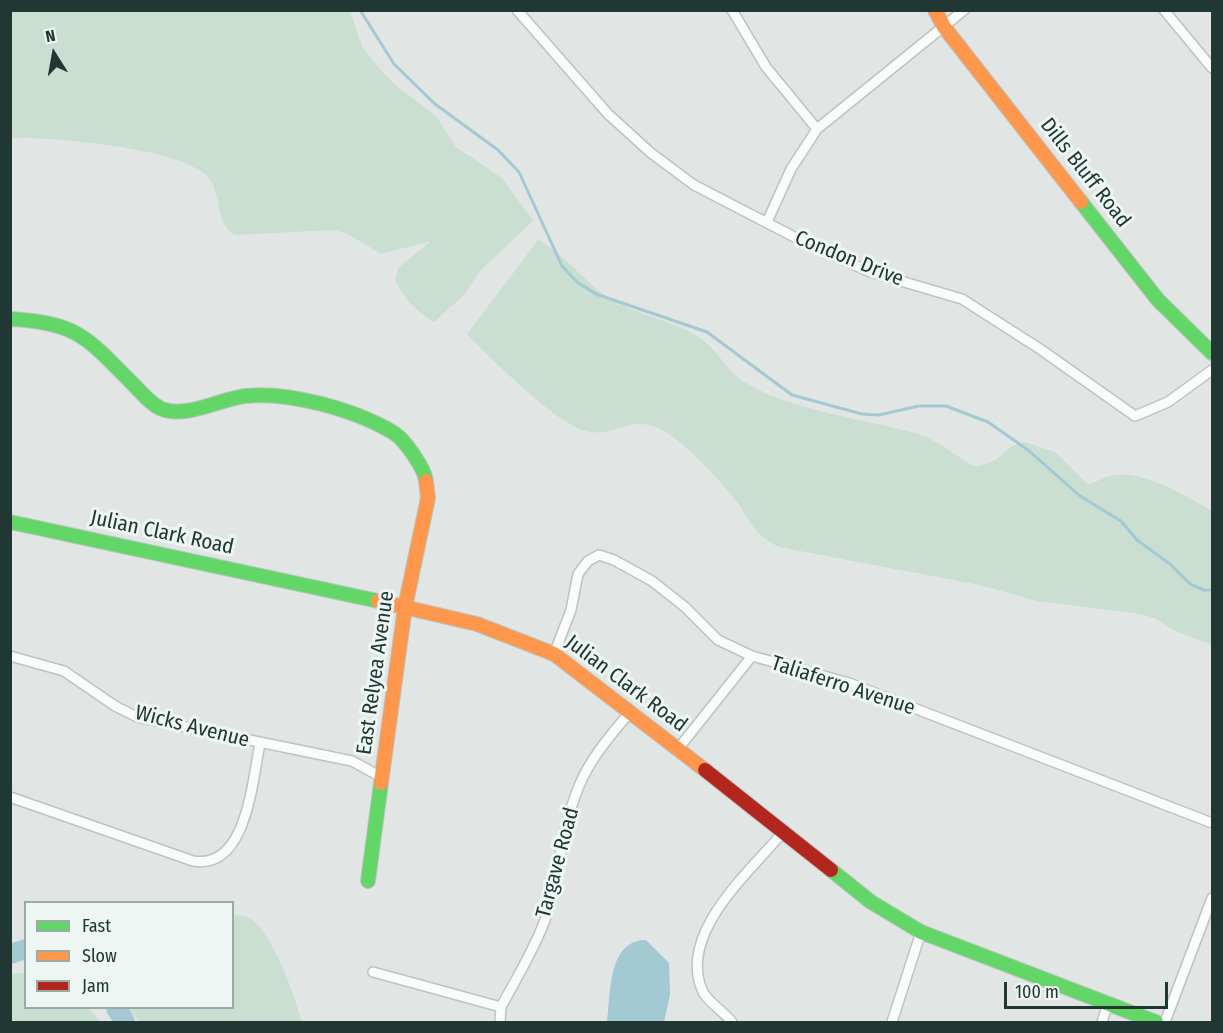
<!DOCTYPE html>
<style>
body{margin:0}
#map{position:relative;width:1223px;height:1033px;overflow:hidden;background:#e1e6e4;font-family:"Fira Sans Condensed",sans-serif}
canvas{display:block}
.frame{position:absolute;inset:0;border:12px solid #213733;pointer-events:none}
.legend{position:absolute;left:24px;top:901px;width:210px;height:108px;box-sizing:border-box;background:#eef6f3;border:2px solid #9caaa6;margin:0;padding:8px 10px;list-style:none;font-size:18px;color:#213733}
.legend li{display:flex;align-items:center;gap:12px;height:30px}
.legend b{width:30px;border:2px solid #9caaa6}
.north{position:absolute;left:24px;top:24px;width:60px;height:60px;-webkit-text-stroke:4px #eef6f3;paint-order:stroke;rotate:349deg;font-size:16px;font-weight:700;line-height:24px;text-align:center;color:#213733}
.north::after{content:'';display:block;margin:auto;width:21px;height:27px;background:#213733;clip-path:polygon(50% 0,100% 100%,50% 72%,0 100%)}
.scale{position:absolute;left:1004px;top:982px;width:164px;height:27px;box-sizing:border-box;border:3px solid #213733;border-top:0;padding-left:8px;font-size:18px;line-height:21px;white-space:nowrap;color:#213733;-webkit-text-stroke:4px #eef6f3;paint-order:stroke}
</style>
<div id="map">
<canvas width="1223" height="1033"></canvas>
<div class="frame"></div>
<ul class="legend">
<li><b style="height:8px;background:#63d668"></b>Fast</li>
<li><b style="height:8px;background:#ff974d"></b>Slow</li>
<li><b style="height:8px;background:#b3261e"></b>Jam</li>
</ul>
<div class="north">N</div>
<div class="scale">100 m</div>
</div>
<script>
const context = document.querySelector('canvas').getContext('2d');
context.lineJoin = 'round';
function fillPath(path, color) {
  context.fillStyle = color;
  context.fill(path, 'evenodd');
}
function strokePath(path, color, width, dash) {
  context.strokeStyle = color;
  context.lineWidth = width;
  context.lineCap = dash ? 'butt' : 'round';
  context.setLineDash(dash || []);
  context.stroke(path);
}
function drawText(font, color, halo, rows, align = 'center') {
  context.font = font + ' "Fira Sans Condensed",sans-serif';
  context.lineWidth = 6;
  context.setLineDash([]);
  context.textBaseline = 'middle';
  context.strokeStyle = halo;
  context.fillStyle = color;
  for (const [text, x, y, turn = 0] of rows) {
    context.save();
    context.translate(x, y);
    context.rotate((+turn || 0) * Math.PI / 180);
    context.textAlign = isNaN(turn) ? turn : align;
    if (halo) context.strokeText(text, 0, 0);
    context.fillText(text, 0, 0);
    context.restore();
  }
}
fillPath(new Path2D(`
 M 10,11 L 350,11 L 362,46 L 378,67 L 395,85 L 436,116 L 456,147 L 502,178 L 533,221 L 480,271 L 465,294 L 434,322 C 417,312 403,298 395,279 L 399,267 L 431,241 L 381,254 L 346,233 L 332,230 L 235,235 C 213,223 223,190 206,175 C 174,147 53,137 11,138 Z
 M 538,240 C 566,254 585,284 612,300 C 640,316 677,321 703,340 C 719,352 727,371 744,382 C 797,413 860,417 918,434 C 940,440 956,458 977,467 L 995,460 L 1012,446 L 1024,442 L 1055,452 L 1088,485 C 1096,482 1106,476 1115,475 C 1144,470 1188,497 1212,511 L 1212,645 L 1175,631 L 1154,618 L 1141,614 L 1037,601 L 980,585 L 779,547 C 754,535 752,523 737,502 C 725,486 693,452 677,440 C 631,404 620,442 582,430 C 553,420 490,358 467,334 Z
 M 233,914 C 238,915 246,916 251,919 C 273,933 295,997 302,1022 L 139,1022 L 127,1008 L 232,1008 Z
 M 25,973 L 26,1008 L 88,1008 L 101,1022 L 11,1022 L 11,974 Z`), '#cadfd2');
fillPath(new Path2D(`
 M 646,940 L 669,963 L 670,995 L 664,1022 L 607,1022 C 611,995 607,940 646,940 Z`), '#a3c9d2');
strokePath(new Path2D(`
 M 360,10 L 394,64 L 435,104 L 498,150 L 519,172 L 562,266 L 577,282 L 596,294 L 707,332 L 792,395 L 862,414 L 879,415 L 919,406 L 946,406 L 988,422 L 1028,450 L 1080,496 L 1121,521 L 1137,540 L 1170,564 L 1190,584 L 1204,590 L 1212,590`), '#a3c9d2', 3);
strokePath(new Path2D(`
 M 10,954 L 26,949
 M 116,1008 L 125,1022`), '#a3c9d2', 20);
const street = new Path2D(`
 M 517,10 L 608,114 L 651,153 L 694,185 L 802,241 L 870,272 L 962,299 L 1040,349 L 1135,416 L 1168,402 L 1212,370
 M 732,10 L 766,67 L 817,129
 M 1164,10 L 1212,68
 M 767,222 L 791,169 L 817,129 L 964,10
 M 554,654 L 571,610 L 578,574 L 588,561 L 599,555 L 614,560 L 652,581 L 685,607 L 718,640 L 752,656 L 849,683 L 1212,823
 M 10,656 L 64,671 L 115,706 L 137,717 L 352,761 L 381,777
 M 678,749 L 752,656
 M 10,797 L 193,861 C 247,870 252,781 260,744
 M 373,972 L 501,1007
 M 500,1022 L 501,1007 C 516,979 534,950 545,920 C 559,876 561,829 579,786 C 591,757 611,735 631,711
 M 732,1022 C 724,1012 709,1003 703,992 C 676,934 750,872 784,831
 M 892,1022 L 921,932
 M 1102,1022 L 1108,1003
 M 1165,1022 L 1212,898`);
const fast = new Path2D(`
 M 1081,202 L 1158,300 L 1212,353
 M 10,319 C 78,322 88,339 133,384 C 142,393 153,407 165,410 C 189,417 221,399 245,396 C 289,391 356,410 394,433 C 405,440 425,469 426,481
 M 10,522 L 378,601
 M 831,870 L 871,902 L 921,932 L 1156,1022
 M 368,881 L 381,783`);
const slow = new Path2D(`
 M 935,10 L 944,27 L 1081,202
 M 378,601 L 477,624 L 554,654 L 705,770
 M 381,783 L 405,607 L 428,498 L 426,481`);
const jam = new Path2D(`
 M 705,770 L 831,870`);
strokePath(street, '#bec3c1', 12);
strokePath(fast, '#bdc4c1', 16);
strokePath(slow, '#bdc4c1', 16);
strokePath(jam, '#bdc4c1', 16);
strokePath(street, '#fafbfb', 9);
strokePath(fast, '#63d668', 14);
strokePath(slow, '#ff974d', 14);
strokePath(jam, '#b3261e', 14);
drawText('21px', '#213733', '#eef6f3', [
 ["Dills Bluff Road",1085,173,52],
 ["Condon Drive",849,259,22],
 ["Julian Clark Road",162,533,12],
 ["East Relyea Avenue",376,673,-82],
 ["Julian Clark Road",626,684,37],
 ["Taliaferro Avenue",843,686,18],
 ["Wicks Avenue",192,727,14],
 ["Targave Road",558,863,-75]
]);
</script>
